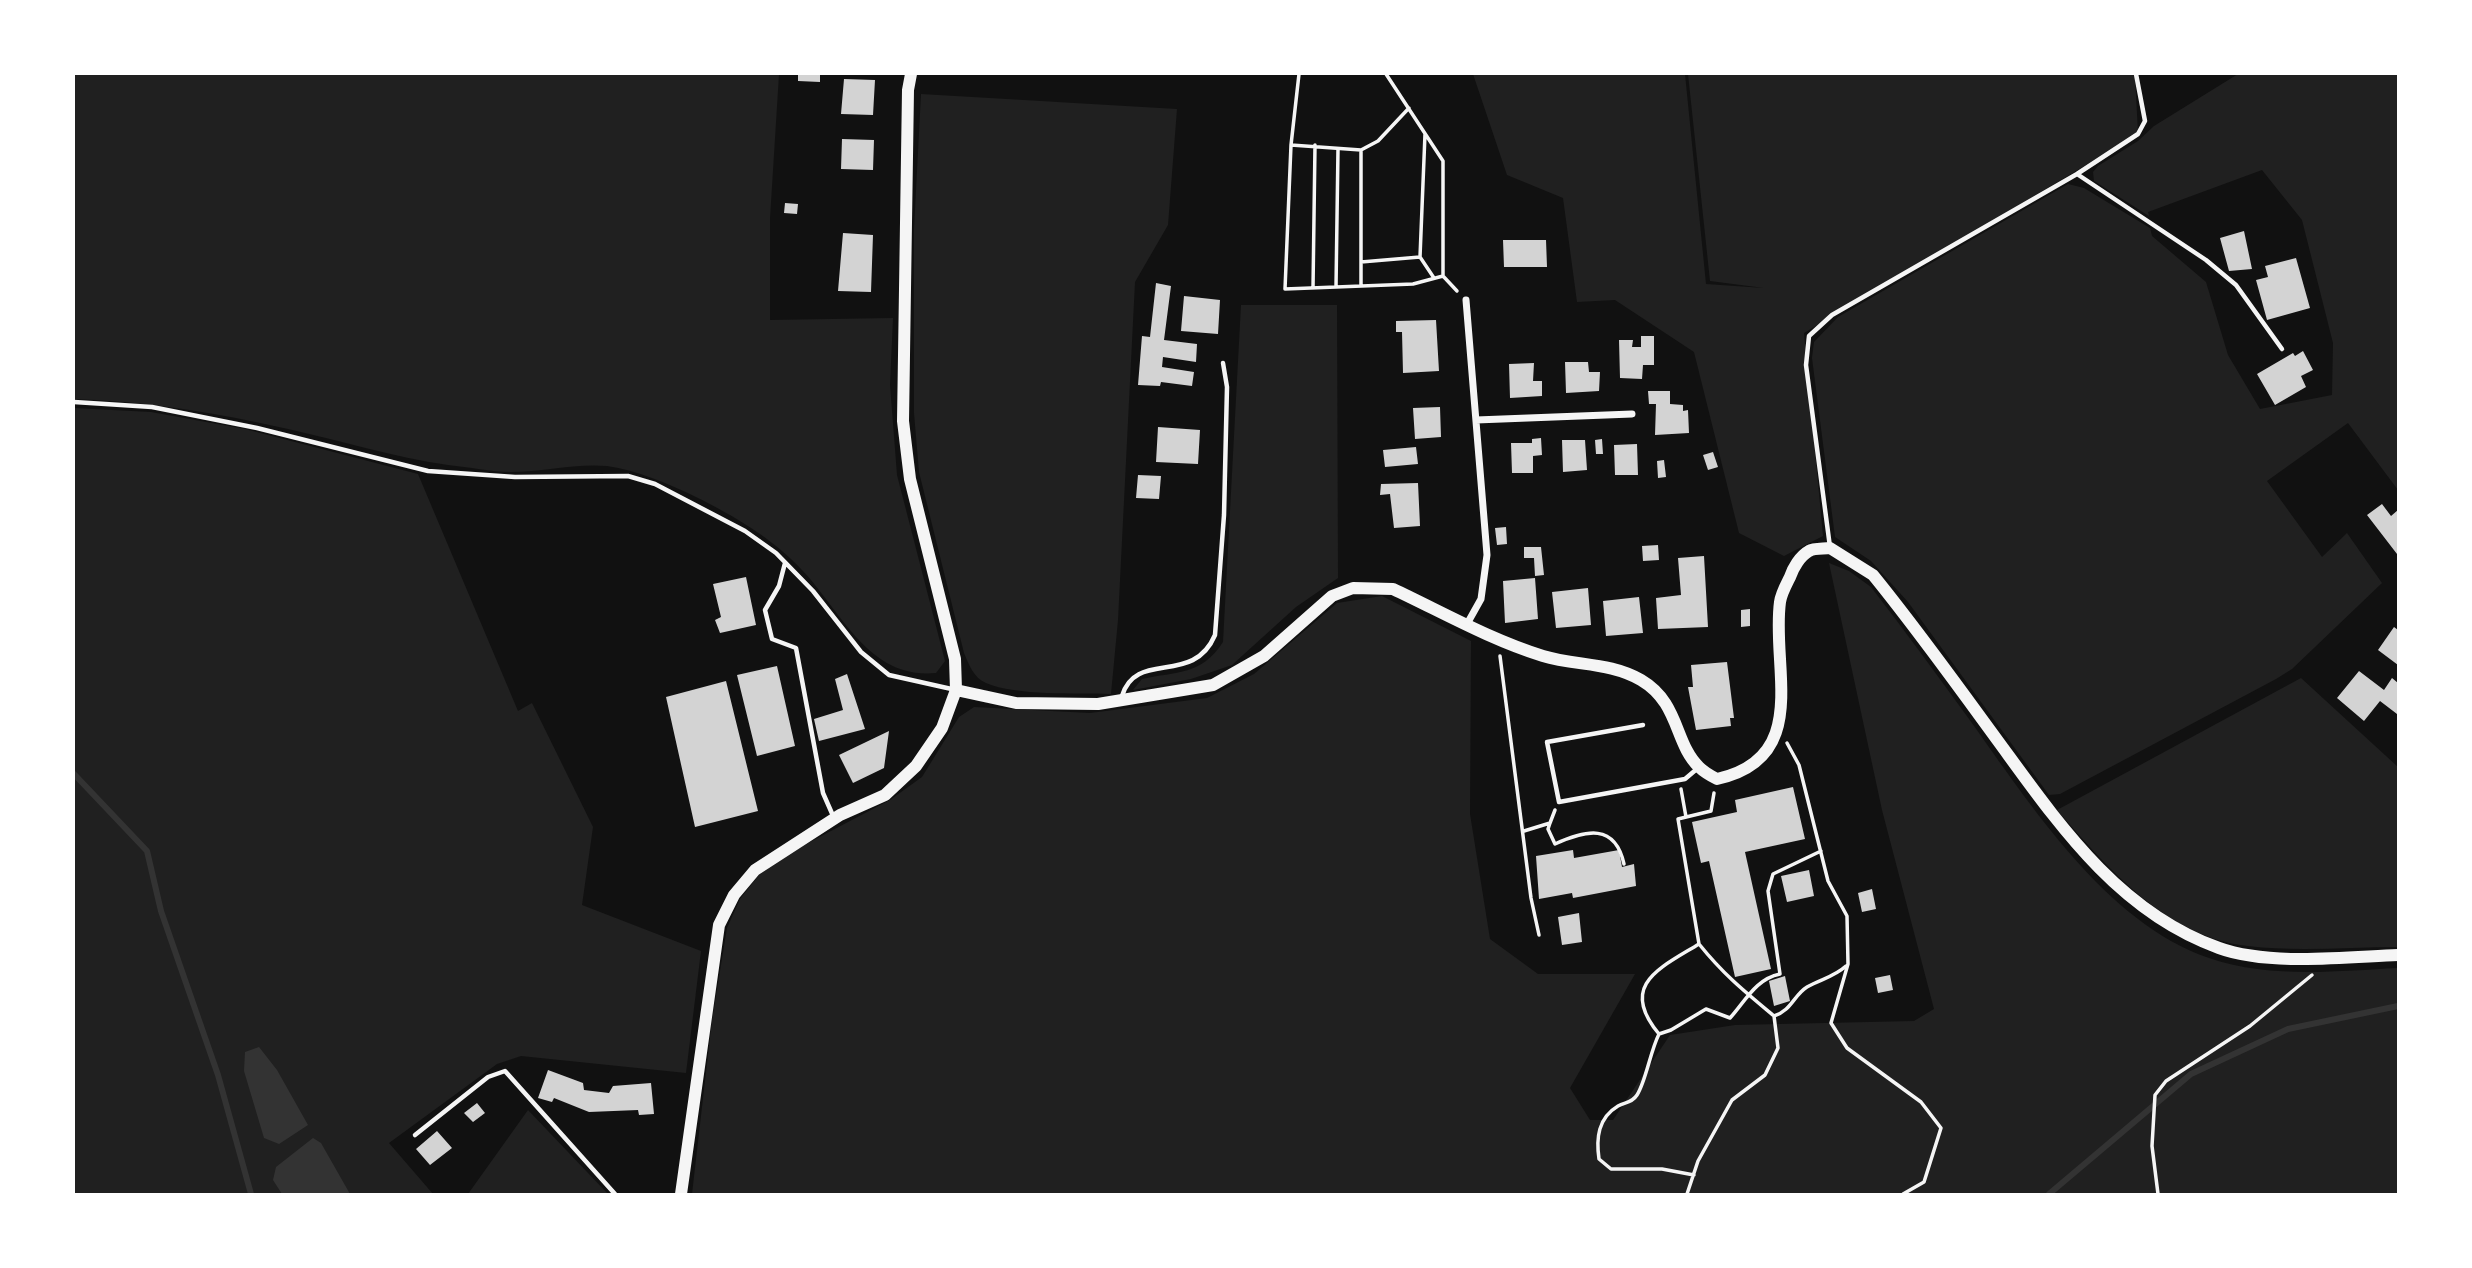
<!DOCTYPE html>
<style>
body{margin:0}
#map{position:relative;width:2472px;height:1268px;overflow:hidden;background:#111;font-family:"Fira Sans",sans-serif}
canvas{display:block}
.frame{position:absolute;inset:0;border:75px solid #fff;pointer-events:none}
</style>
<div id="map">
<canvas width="2472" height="1268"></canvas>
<div class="frame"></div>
</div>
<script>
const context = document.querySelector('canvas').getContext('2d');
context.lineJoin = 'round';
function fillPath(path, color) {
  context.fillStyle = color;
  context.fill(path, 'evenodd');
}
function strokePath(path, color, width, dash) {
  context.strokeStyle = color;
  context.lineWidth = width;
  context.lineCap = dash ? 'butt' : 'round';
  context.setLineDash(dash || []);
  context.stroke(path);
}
fillPath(new Path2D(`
 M 74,74 L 779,74 L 770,218 L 770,320 L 893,318 L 890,385 L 897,475 L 945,661 L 936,673 C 868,680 841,610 801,569 C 772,538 734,516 696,497 C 669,484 637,470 607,466 C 576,463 543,472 511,472 C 491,472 469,467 448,465 C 393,457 342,441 288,429 C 217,413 146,401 74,399 Z
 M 1473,74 L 1685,74 L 1706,284 L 1764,288 L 1710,281 L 1688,74 L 2135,74 L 2138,134 L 1804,333 L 1823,536 L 1784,556 L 1739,533 L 1694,352 L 1615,300 L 1577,302 L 1563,198 L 1507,175 Z
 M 2238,74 L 2398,74 L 2398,490 L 2348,423 L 2267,481 L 2322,557 L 2347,533 L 2382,583 L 2292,669 L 2276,679 L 2060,794 L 2049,795 L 1908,602 L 1871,561 L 1835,537 L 1812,358 L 1814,342 L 1838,317 L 2068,184 L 2084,188 L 2150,228 L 2152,236 L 2206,282 L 2228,355 L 2260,409 L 2332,395 L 2333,343 L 2302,220 L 2262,170 L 2148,212 L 2149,216 L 2094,181 L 2093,172 L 2098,166 L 2138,141 L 2154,126 Z
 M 921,94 L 1177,109 L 1168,225 L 1135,282 L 1118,620 L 1111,694 C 1077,693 1016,696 986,683 C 974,678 969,665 964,653 L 919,472 L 914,413 L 914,229 Z
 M 1241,305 L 1337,305 L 1338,578 L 1296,607 L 1232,665 L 1191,679 L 1133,690 L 1142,679 C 1177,671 1201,676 1223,642 Z
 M 74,408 L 151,412 L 245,429 L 418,474 L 518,711 L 532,703 L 593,827 L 582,905 L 701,951 L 686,1073 L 521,1056 L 497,1064 L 389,1143 L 433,1194 L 74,1194 Z
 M 1829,563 L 1849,571 L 1871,587 C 1905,631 1937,675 1969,719 C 2030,804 2106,923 2209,958 C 2269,979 2337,971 2398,968 L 2398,1194 L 692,1194 L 712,1020 L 727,928 L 740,899 L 759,875 L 791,852 L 890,800 L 922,777 L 959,717 L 974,707 L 1090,713 L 1207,698 L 1254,674 L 1337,603 L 1382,596 L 1471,641 L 1470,814 L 1490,939 L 1538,974 L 1635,974 L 1570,1088 L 1590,1120 L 1613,1120 L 1670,1035 L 1735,1025 L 1914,1021 L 1934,1009 L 1882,810 Z
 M 2301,678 L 2398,767 L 2398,947 C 2350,947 2297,952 2248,946 C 2166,937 2108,868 2057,810 Z
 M 528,1110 L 608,1194 L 468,1194 Z`), '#202020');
fillPath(new Path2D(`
 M 259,1047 L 277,1070 L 308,1125 L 279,1144 L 264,1138 L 244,1071 L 245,1052 Z
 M 313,1138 L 321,1143 L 350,1194 L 282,1194 L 273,1180 L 276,1167 Z`), '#333');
strokePath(new Path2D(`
 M 74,774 L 147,851 L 161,911 L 218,1075 L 251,1194
 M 2049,1194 L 2191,1074 L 2288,1029 L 2398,1006`), '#333', 6);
fillPath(new Path2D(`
 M 798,74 L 820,74 L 820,82 L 798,81 Z
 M 844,79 L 875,80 L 873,115 L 841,114 Z
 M 842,139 L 874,140 L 873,170 L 841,169 Z
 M 785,203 L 798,204 L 797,214 L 784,213 Z
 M 2244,231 L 2252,269 L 2229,271 L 2220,238 Z
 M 843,233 L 873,235 L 871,292 L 838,291 Z
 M 1503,240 L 1546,240 L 1547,267 L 1504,267 Z
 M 2296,258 L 2310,308 L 2267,320 L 2256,280 L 2268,277 L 2265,266 Z
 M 1156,283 L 1171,286 L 1164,340 L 1197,344 L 1196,362 L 1163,357 L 1162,367 L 1194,372 L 1192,386 L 1161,382 L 1160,386 L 1138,385 L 1142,336 L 1150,337 Z
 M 1184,296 L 1220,300 L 1218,334 L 1181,331 Z
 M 1436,320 L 1439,371 L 1403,373 L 1402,332 L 1396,332 L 1396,321 Z
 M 1641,336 L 1654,336 L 1654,365 L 1643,365 L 1642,379 L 1620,378 L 1619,340 L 1633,340 L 1632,347 L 1641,347 Z
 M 2303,351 L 2313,370 L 2301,376 L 2306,387 L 2275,405 L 2257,374 L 2293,353 L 2295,356 Z
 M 1565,362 L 1588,362 L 1589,372 L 1600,372 L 1599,391 L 1566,393 Z
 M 1534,363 L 1533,381 L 1542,381 L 1542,396 L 1510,398 L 1509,364 Z
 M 1648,391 L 1670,391 L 1670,404 L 1683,405 L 1683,411 L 1688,410 L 1689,433 L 1655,435 L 1656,404 L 1649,404 Z
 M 1440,407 L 1441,437 L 1415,439 L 1413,408 Z
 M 1158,427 L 1200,430 L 1198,464 L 1156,462 Z
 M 1541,438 L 1542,455 L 1533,456 L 1533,473 L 1512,473 L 1511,443 L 1532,443 L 1532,439 Z
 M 1602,439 L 1603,454 L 1596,454 L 1595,440 Z
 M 1562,440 L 1585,440 L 1587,470 L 1563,472 Z
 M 1637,444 L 1638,475 L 1615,475 L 1614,445 Z
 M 1416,447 L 1418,464 L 1385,467 L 1383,450 Z
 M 1713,452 L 1718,467 L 1708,470 L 1703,455 Z
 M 1664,460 L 1666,477 L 1658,478 L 1657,461 Z
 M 1138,475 L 1161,476 L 1159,499 L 1136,498 Z
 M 1418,483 L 1420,526 L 1394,528 L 1390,494 L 1380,495 L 1381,484 Z
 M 2382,504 L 2391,516 L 2398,510 L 2397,554 L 2367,515 Z
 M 1506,527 L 1507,544 L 1497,545 L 1495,528 Z
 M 1658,545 L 1659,560 L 1643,561 L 1642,546 Z
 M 1524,547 L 1541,547 L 1544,575 L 1535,576 L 1534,558 L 1524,558 Z
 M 1704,556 L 1708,627 L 1658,629 L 1656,598 L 1681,595 L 1678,558 Z
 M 746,577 L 756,625 L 720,633 L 715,620 L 721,617 L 713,584 Z
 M 1535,578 L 1538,619 L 1505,623 L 1503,581 Z
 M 1588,588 L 1591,625 L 1556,628 L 1552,592 Z
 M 1639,597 L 1643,633 L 1606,636 L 1603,601 Z
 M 1750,609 L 1750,626 L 1741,627 L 1741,610 Z
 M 2394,627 L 2398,630 L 2398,665 L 2378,650 Z
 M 1727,662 L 1734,718 L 1730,718 L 1731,726 L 1696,730 L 1688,687 L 1693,687 L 1691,665 Z
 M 777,666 L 795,746 L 757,756 L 737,675 Z
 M 2359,671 L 2384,690 L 2392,678 L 2398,683 L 2397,714 L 2380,701 L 2364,721 L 2337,698 Z
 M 847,674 L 865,729 L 819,741 L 814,719 L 843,710 L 835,679 Z
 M 726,681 L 758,811 L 695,827 L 666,697 Z
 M 889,731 L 884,768 L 853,783 L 839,755 Z
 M 1793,787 L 1805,839 L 1745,852 L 1771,969 L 1735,977 L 1709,861 L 1701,863 L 1692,822 L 1737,812 L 1735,800 Z
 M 1573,850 L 1574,858 L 1619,850 L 1622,867 L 1634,864 L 1636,886 L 1573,898 L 1572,893 L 1539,899 L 1536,856 Z
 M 1809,870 L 1814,896 L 1787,902 L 1781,876 Z
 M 1872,889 L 1876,909 L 1862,912 L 1858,893 Z
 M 1579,913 L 1582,942 L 1562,945 L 1558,917 Z
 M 1890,975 L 1893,990 L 1878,993 L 1875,978 Z
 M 1785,976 L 1790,1001 L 1774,1006 L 1769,981 Z
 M 548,1070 L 583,1083 L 584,1090 L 609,1093 L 613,1086 L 651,1083 L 654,1114 L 639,1115 L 638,1110 L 589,1112 L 554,1098 L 552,1102 L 538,1098 Z
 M 477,1103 L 485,1113 L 473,1122 L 464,1113 Z
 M 437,1131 L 452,1148 L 430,1165 L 416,1149 Z`), '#d3d3d3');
strokePath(new Path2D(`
 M 1299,74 L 1291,145 L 1285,289 L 1413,284 L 1443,276
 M 1386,74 L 1443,161 L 1443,276 L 1457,291
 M 1425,134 L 1420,257 L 1434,278
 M 1291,145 L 1361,150 L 1378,141 L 1409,108
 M 1361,262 L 1420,257
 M 1361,286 L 1361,150
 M 1336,287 L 1338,149
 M 1313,288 L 1315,145
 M 1500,656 L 1531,898 L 1539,935
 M 1787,743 L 1799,765 L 1828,881 L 1847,916 L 1848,964 L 1831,1023 L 1847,1048 L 1921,1102 L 1941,1128 L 1924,1182 L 1903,1194
 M 1681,789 L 1686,817
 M 1550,823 L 1548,829 L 1555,844 C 1586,830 1615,823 1624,864
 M 1524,831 L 1550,823 L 1555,810
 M 1699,944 L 1678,819 L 1711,811 L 1714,793
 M 1774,1016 C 1744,991 1724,975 1699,944 C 1660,968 1618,985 1659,1034 L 1671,1030 L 1706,1009 L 1730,1018 C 1746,1000 1756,979 1780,974 L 1768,891 L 1773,874 L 1821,851
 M 1659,1034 C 1650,1052 1646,1081 1637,1095 C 1632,1103 1625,1102 1618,1106 C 1598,1118 1596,1138 1599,1159 L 1611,1169 L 1662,1169 L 1694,1175
 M 1687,1194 L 1698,1161 L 1732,1100 L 1765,1075 L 1778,1048 L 1774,1016 C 1791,1011 1794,995 1807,987 C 1821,979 1834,977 1846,966
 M 2158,1194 L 2152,1146 L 2155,1095 L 2166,1081 L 2250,1026 L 2312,975`), '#f5f5f5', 3.5);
strokePath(new Path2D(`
 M 2077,174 L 2138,134 L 2145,121 L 2136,74
 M 74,402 L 152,407 L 257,428 L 428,471 L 515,477 L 628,476 L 655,484 L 745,531 L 776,553 L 813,591 L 861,652 L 889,675 L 956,690
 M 1830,547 L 1806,365 L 1809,336 L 1832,315 L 2077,174 L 2206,260 L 2236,285 L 2282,349
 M 785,563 L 779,586 L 765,610 L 772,639 L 796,648 L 823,793 L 834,818
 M 1122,696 C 1136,649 1193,687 1215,635 L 1224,515 L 1227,387 L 1223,363
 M 1643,725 L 1547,742 L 1559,802 L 1685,779 L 1698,768
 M 415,1135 L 488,1077 L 505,1071 L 615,1194`), '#f5f5f5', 4.5);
strokePath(new Path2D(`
 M 1466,300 L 1487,555 L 1481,599 L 1467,624
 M 1476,420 L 1632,414`), '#f5f5f5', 7);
strokePath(new Path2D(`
 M 956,690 L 1016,703 L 1098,704 L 1213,685 L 1264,656 L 1332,596 L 1353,588 L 1393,589 C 1442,612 1491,640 1543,656 C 1576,666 1610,662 1641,680 C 1680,703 1674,743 1699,767 C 1704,772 1711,776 1717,779 C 1812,758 1771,668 1780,602 C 1781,594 1786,585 1790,577 C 1793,568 1800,556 1809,551 C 1814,548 1824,549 1830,548 L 1873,575 C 1917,629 1957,685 1998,741 C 2058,823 2118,912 2219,948 C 2268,966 2347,957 2398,955
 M 681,1194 L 719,925 L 734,895 L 755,870 L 840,815 L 885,795 L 916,766 L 942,728 L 956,690 L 955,659 L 910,479 L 903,421 L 908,90 L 911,74`), '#f5f5f5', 12);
</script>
